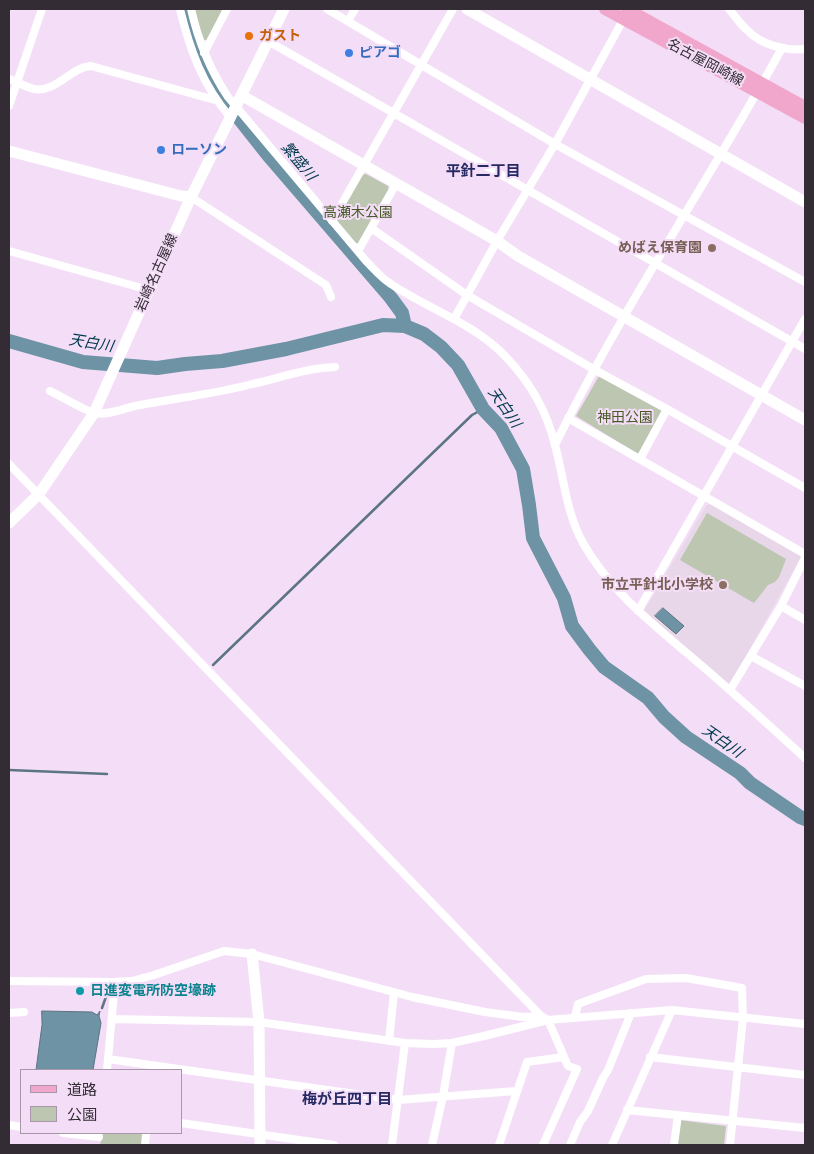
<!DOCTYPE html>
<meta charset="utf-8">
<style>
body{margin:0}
#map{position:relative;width:814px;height:1154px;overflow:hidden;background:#f4def7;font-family:Signika,"Noto Sans JP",sans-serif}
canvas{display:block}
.frame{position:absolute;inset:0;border:10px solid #342c35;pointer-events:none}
.legend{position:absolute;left:20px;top:1069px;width:162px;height:65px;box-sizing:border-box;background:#f4def7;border:1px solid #a797a9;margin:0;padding:6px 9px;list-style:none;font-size:15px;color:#342c35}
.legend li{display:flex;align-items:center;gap:10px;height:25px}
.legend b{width:25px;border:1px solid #a797a9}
</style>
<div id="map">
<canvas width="814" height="1154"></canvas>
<div class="frame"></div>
<ul class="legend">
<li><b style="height:6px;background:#f1a7cb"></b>道路</li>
<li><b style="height:14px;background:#bcc6b0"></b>公園</li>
</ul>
</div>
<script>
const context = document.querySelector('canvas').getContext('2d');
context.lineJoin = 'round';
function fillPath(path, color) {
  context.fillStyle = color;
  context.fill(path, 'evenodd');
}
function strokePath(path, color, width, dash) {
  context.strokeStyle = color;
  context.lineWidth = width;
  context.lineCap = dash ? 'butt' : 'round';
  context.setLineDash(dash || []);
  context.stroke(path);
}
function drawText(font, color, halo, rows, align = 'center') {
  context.font = font + ' Signika,"Noto Sans JP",sans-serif';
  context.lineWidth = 4;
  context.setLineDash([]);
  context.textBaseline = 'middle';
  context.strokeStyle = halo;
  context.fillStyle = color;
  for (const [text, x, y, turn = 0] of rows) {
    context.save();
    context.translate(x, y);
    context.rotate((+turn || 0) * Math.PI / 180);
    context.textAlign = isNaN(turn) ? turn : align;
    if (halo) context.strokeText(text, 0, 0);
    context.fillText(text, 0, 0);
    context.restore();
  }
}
fillPath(new Path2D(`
 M 710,504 L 800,556 L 800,559 L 731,683 L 726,684 L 644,611 L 706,506 Z`), '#e7d7e9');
fillPath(new Path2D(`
 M 194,9 L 223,9 L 208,40 L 202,40 Z
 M 366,174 L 388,186 L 389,190 L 359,243 L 353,243 L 336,220 L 362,175 Z
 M 599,376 L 662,411 L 638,454 L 576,416 Z
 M 707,513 L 786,559 L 779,577 L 775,582 L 768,585 L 754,603 L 680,560 Z
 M 679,1120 L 726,1126 L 724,1145 L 677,1145 Z
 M 103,1133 L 145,1133 L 143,1145 L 100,1145 Z`), '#bcc6b0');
const water = new Path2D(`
 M 663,608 L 684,626 L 676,634 L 655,616 Z
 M 42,1011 L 92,1012 L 97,1015 L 100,1011 L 99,1016 L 101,1023 L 93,1070 L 36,1070 L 42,1025 Z`);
fillPath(water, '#6d93a4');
strokePath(water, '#5c7483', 1);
strokePath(new Path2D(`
 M 213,665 L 472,415 L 483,409
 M 9,770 L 107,774
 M 102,1008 L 108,991`), '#5c7483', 2.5);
strokePath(new Path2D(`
 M 185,9 L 198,52 L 215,88 L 268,155 L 391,298 L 402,313 L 405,326
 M 9,341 L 83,362 L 157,368 L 185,364 L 222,361 L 286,349 L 383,325 L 405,326 L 424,334 L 441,347 L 458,365 L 483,409 L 501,428 L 523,469 L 529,505 L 533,538 L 564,598 L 572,626 L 589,649 L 604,667 L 648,698 L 664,717 L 686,737 L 740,773 L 750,783 L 800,817 L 805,819`), '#6d93a4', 14);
strokePath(new Path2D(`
 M 180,9 C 190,50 202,84 230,117
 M 191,9 C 198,40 210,70 228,97 L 366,261 C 374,269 381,278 391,284 C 428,309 474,323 506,357 C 529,381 547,412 555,445 C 564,478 566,512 583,543 C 611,593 658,628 701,665 C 736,695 771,727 805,758
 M 327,9 L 555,144 L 805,282
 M 729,9 C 735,16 740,24 747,30 C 761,45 786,51 805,49
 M 348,21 L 355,9
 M 268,41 L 805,349
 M 204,53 L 227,9
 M 9,79 C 17,82 26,87 34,89 C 56,93 71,67 91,66 L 215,100
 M 9,106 L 42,9
 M 191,197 L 326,285 L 331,297
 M 332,221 L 453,9
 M 371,228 L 467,295 L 595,370 L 667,409 L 805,488
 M 9,251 L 149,290
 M 358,251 L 396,184
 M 454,319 L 497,241 L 555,144 L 623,20
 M 50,391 C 61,396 85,411 95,413 C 109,416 126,407 140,405 C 177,398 215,394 252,384 C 280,378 306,368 335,367
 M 568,418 L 805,554
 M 555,445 C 622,308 709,181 782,48
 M 640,459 L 667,409
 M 9,464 L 541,1016 L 548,1020 L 568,1066 L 577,1069 L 543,1145
 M 781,606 L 805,620
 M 638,611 L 805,319
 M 751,656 L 805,686
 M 730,690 L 781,606 L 805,558
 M 9,981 L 115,982 L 132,981 L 154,975 L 224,951 L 252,954 L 412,997 L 485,1012 L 523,1017 L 541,1016
 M 9,1013 L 24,1012
 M 575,1017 L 578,1004 L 646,979 L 686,978 L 742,988 L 743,1018 L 730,1145
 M 112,1019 L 259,1022 L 405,1043 L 434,1044 L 452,1043 L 484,1036 L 548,1020 L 672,1010 L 805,1024
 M 389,1041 L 394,992
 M 650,1057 L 805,1075
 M 108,1059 L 398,1100 L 516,1091
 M 107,1070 L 115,982
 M 627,1110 L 805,1128
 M 181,1123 L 334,1145
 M 9,1125 L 21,1127
 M 63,1133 L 99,1137
 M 145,1145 L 146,1133
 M 392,1145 L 405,1043
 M 432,1145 L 443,1096 L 452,1043
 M 499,1145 L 527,1062 L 564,1057
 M 570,1145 L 580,1122 L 588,1111 L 603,1078 L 608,1070 L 631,1013
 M 612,1145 L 672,1010
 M 674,1145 L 678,1115`), '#fff', 8);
strokePath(new Path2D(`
 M 467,9 L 805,202
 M 241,95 L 497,241 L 518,256 L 805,420
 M 9,151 L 181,196 L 191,197
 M 9,523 L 39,494 L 94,413 L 191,197 L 284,9
 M 252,954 L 259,1022 L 260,1145`), '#fff', 11);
strokePath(new Path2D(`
 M 605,9 L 805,118
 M 627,9 L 805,107`), '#f1a7cb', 12);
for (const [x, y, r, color] of [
 [249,36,5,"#e8710a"],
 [349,53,5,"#3f7fe0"],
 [161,150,5,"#3f7fe0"],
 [712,248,5,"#8d6e63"],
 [723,585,5,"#8d6e63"],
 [80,991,5,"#0f9aa8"]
]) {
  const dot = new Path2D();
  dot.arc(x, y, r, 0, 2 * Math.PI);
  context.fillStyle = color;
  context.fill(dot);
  strokePath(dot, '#f4def7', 2);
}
drawText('bold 14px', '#c56008', '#f4def7', [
 ["ガスト",259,36]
], 'left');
drawText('bold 14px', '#366cbe', '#f4def7', [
 ["ピアゴ",359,53],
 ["ローソン",171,150]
], 'left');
drawText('14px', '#342c35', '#f4def7', [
 ["名古屋岡崎線",705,63,28],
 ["岩崎名古屋線",157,273,-66]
]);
drawText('14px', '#485a27', '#f4def7', [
 ["高瀬木公園",358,213],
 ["神田公園",625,418]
]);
drawText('bold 14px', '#785e54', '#f4def7', [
 ["めばえ保育園",702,248],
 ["市立平針北小学校",713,585]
], 'right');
drawText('bold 14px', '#0d838f', '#f4def7', [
 ["日進変電所防空壕跡",90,991]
], 'left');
drawText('italic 15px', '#00394c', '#f4def7', [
 ["繁盛川",298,162,50],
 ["天白川",91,344,9],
 ["天白川",504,408,55],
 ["天白川",722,742,35]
]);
drawText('bold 15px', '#252a63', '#f4def7', [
 ["平針二丁目",483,172],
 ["梅が丘四丁目",347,1100]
]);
</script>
